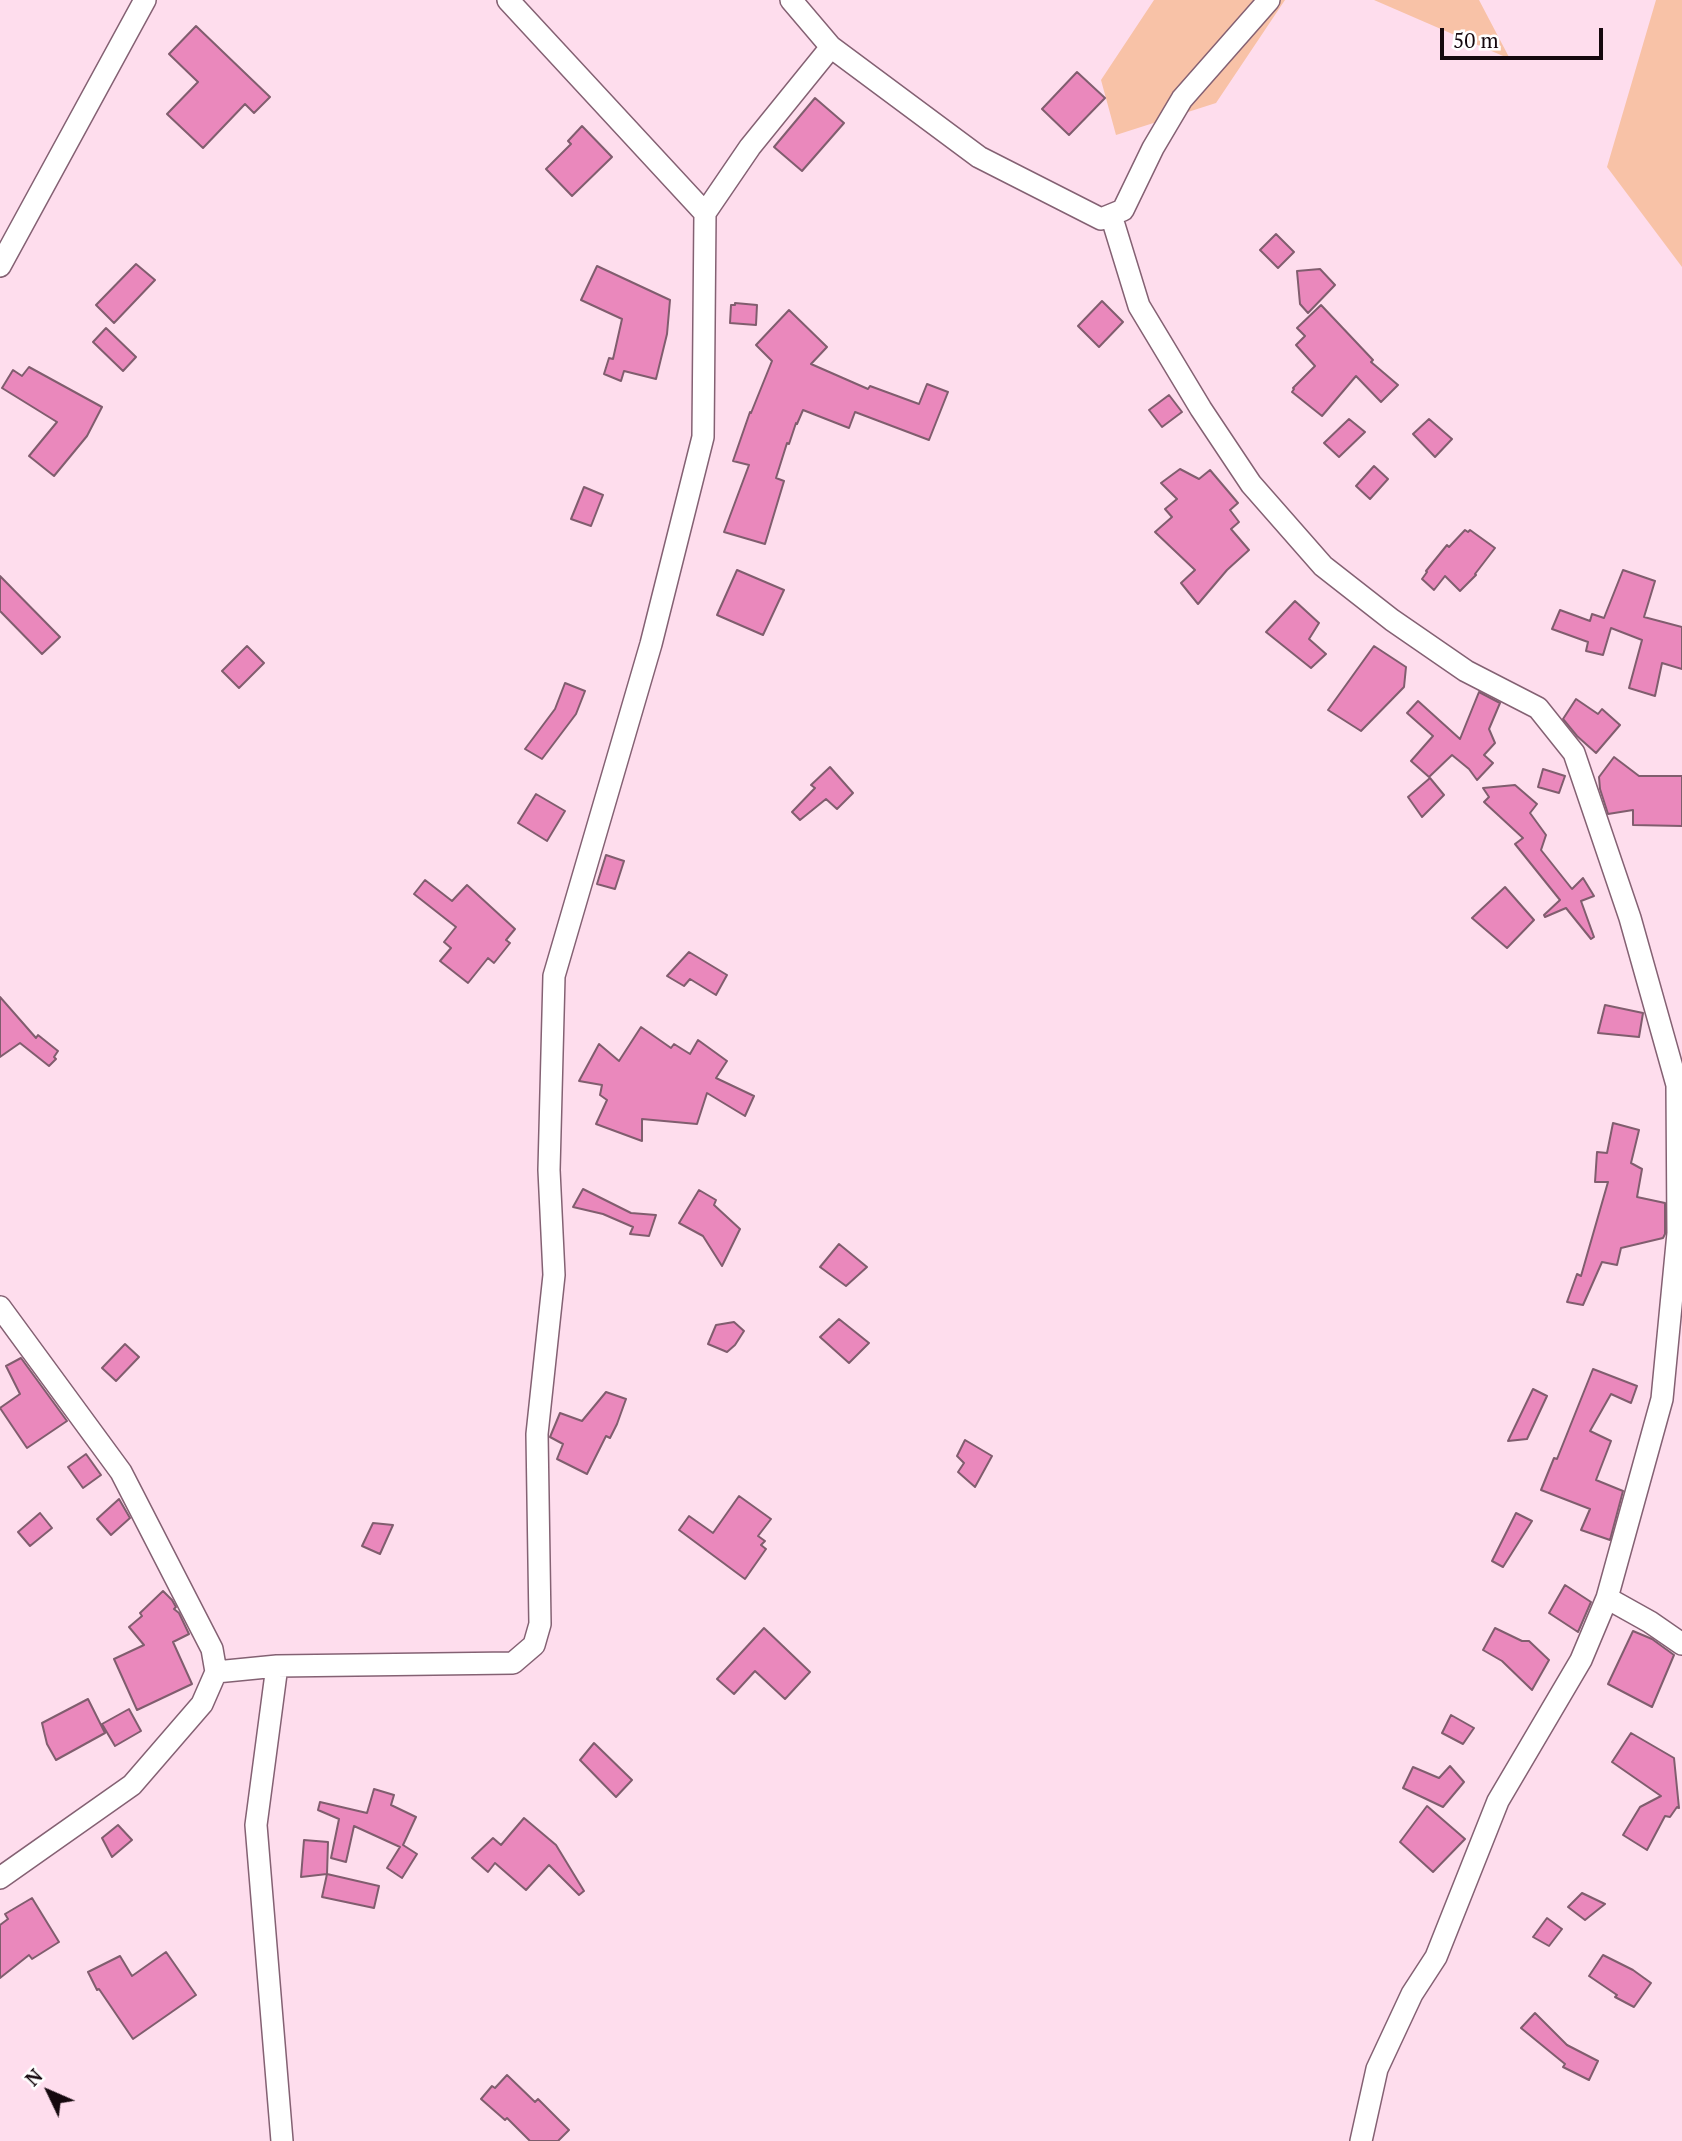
<!DOCTYPE html>
<style>
body{margin:0}
#map{position:relative;width:1682px;height:2141px;overflow:hidden;background:#fedded;font-family:"PT Serif",serif}
canvas{display:block}
.north{position:absolute;left:14px;top:2057px;width:70px;height:70px;-webkit-text-stroke:5px #fff;paint-order:stroke;rotate:314deg;font-size:19px;font-weight:700;line-height:28px;text-align:center;color:#15080e}
.north::after{content:'';display:block;margin:auto;width:24px;height:32px;background:#15080e;clip-path:polygon(50% 0,100% 100%,50% 72%,0 100%)}
.scale{position:absolute;left:1440px;top:28px;width:163px;height:32px;box-sizing:border-box;border:4px solid #15080e;border-top:0;padding-left:9px;font-size:21px;line-height:24px;white-space:nowrap;color:#15080e;-webkit-text-stroke:5px #fff;paint-order:stroke}
</style>
<div id="map">
<canvas width="1682" height="2141"></canvas>
<div class="north">N</div>
<div class="scale">50 m</div>
</div>
<script>
const context = document.querySelector('canvas').getContext('2d');
context.lineJoin = 'round';
function fillPath(path, color) {
  context.fillStyle = color;
  context.fill(path, 'evenodd');
}
function strokePath(path, color, width, dash) {
  context.strokeStyle = color;
  context.lineWidth = width;
  context.lineCap = dash ? 'butt' : 'round';
  context.setLineDash(dash || []);
  context.stroke(path);
}
fillPath(new Path2D(`
 M 1154,0 L 1285,0 L 1216,103 L 1116,135 L 1101,80 Z
 M 1374,0 L 1479,0 L 1510,59 Z
 M 1656,0 L 1682,0 L 1682,267 L 1607,167 Z`), '#f8c2a7');
const building = new Path2D(`
 M 196,26 L 270,97 L 254,113 L 245,104 L 203,148 L 167,114 L 198,82 L 169,54 Z
 M 1077,72 L 1105,98 L 1069,135 L 1042,109 Z
 M 815,98 L 844,123 L 802,171 L 774,147 Z
 M 582,126 L 612,157 L 572,196 L 546,169 L 571,144 L 568,141 Z
 M 1276,234 L 1294,252 L 1278,268 L 1260,250 Z
 M 136,264 L 155,280 L 114,323 L 96,305 Z
 M 597,266 L 670,300 L 667,334 L 656,379 L 624,371 L 621,381 L 604,374 L 609,358 L 613,359 L 622,319 L 581,300 Z
 M 1320,269 L 1335,285 L 1308,313 L 1300,304 L 1297,271 Z
 M 1102,301 L 1123,322 L 1099,347 L 1078,326 Z
 M 735,303 L 757,305 L 756,325 L 730,323 L 731,305 L 735,305 Z
 M 1321,305 L 1373,360 L 1371,362 L 1398,385 L 1381,402 L 1356,376 L 1322,416 L 1292,392 L 1294,389 L 1293,388 L 1315,366 L 1296,345 L 1305,336 L 1297,328 Z
 M 789,310 L 827,347 L 811,364 L 868,389 L 870,386 L 919,404 L 927,384 L 948,392 L 929,440 L 855,412 L 849,428 L 803,410 L 797,424 L 796,423 L 789,444 L 787,443 L 776,478 L 784,481 L 765,544 L 724,532 L 749,465 L 733,461 L 750,412 L 751,413 L 772,361 L 756,345 Z
 M 106,328 L 136,357 L 123,371 L 93,342 Z
 M 29,367 L 102,407 L 87,436 L 54,476 L 29,456 L 57,422 L 2,388 L 13,370 L 22,376 Z
 M 1169,395 L 1182,412 L 1162,427 L 1149,410 Z
 M 1349,419 L 1365,432 L 1339,457 L 1324,443 Z
 M 1429,419 L 1452,439 L 1435,457 L 1413,434 Z
 M 1374,466 L 1388,479 L 1370,499 L 1356,486 Z
 M 1180,469 L 1199,479 L 1210,470 L 1238,503 L 1230,510 L 1239,522 L 1231,529 L 1249,550 L 1227,570 L 1198,604 L 1181,583 L 1195,570 L 1155,532 L 1172,517 L 1165,509 L 1177,499 L 1161,483 Z
 M 584,487 L 603,495 L 591,526 L 571,519 Z
 M 1465,530 L 1468,532 L 1470,530 L 1495,548 L 1475,574 L 1476,575 L 1460,591 L 1445,576 L 1434,590 L 1422,579 L 1427,572 L 1426,571 L 1447,545 L 1449,547 Z
 M 737,570 L 784,590 L 763,635 L 717,615 Z
 M 1623,570 L 1655,581 L 1644,617 L 1682,627 L 1682,669 L 1662,663 L 1655,696 L 1629,688 L 1642,640 L 1611,628 L 1603,655 L 1586,651 L 1588,642 L 1552,629 L 1560,610 L 1590,621 L 1592,614 L 1604,618 Z
 M 0,576 L 60,637 L 42,654 L 0,611 Z
 M 1295,601 L 1319,623 L 1309,639 L 1326,654 L 1311,668 L 1266,632 Z
 M 247,646 L 264,663 L 239,688 L 222,671 Z
 M 1374,646 L 1406,667 L 1404,687 L 1361,731 L 1328,710 Z
 M 565,683 L 585,691 L 576,714 L 542,759 L 525,749 L 555,709 Z
 M 1479,692 L 1500,703 L 1489,729 L 1495,743 L 1484,755 L 1493,763 L 1477,780 L 1469,769 L 1452,755 L 1429,777 L 1411,761 L 1433,736 L 1407,713 L 1418,701 L 1460,739 Z
 M 1576,699 L 1598,714 L 1602,709 L 1620,725 L 1596,753 L 1577,736 L 1563,719 Z
 M 1614,757 L 1639,776 L 1682,776 L 1682,826 L 1633,825 L 1633,810 L 1608,814 L 1600,789 L 1599,777 Z
 M 830,767 L 853,793 L 837,809 L 826,799 L 800,820 L 792,812 L 815,788 L 811,785 Z
 M 1543,769 L 1565,776 L 1559,793 L 1538,787 Z
 M 1430,778 L 1444,795 L 1422,817 L 1408,797 Z
 M 1515,785 L 1537,804 L 1530,813 L 1546,835 L 1541,850 L 1572,889 L 1583,878 L 1594,896 L 1581,901 L 1594,937 L 1591,939 L 1566,908 L 1545,917 L 1544,915 L 1560,900 L 1515,844 L 1523,838 L 1484,802 L 1489,797 L 1483,788 Z
 M 536,794 L 565,811 L 547,841 L 518,823 Z
 M 606,855 L 624,861 L 615,889 L 597,884 Z
 M 425,880 L 452,901 L 467,885 L 515,929 L 506,940 L 510,943 L 494,963 L 488,958 L 468,983 L 440,961 L 451,948 L 444,942 L 456,927 L 414,894 Z
 M 1505,887 L 1534,920 L 1507,948 L 1472,918 Z
 M 689,952 L 727,975 L 716,995 L 690,979 L 684,986 L 667,976 Z
 M 0,997 L 36,1038 L 38,1035 L 58,1051 L 54,1057 L 56,1059 L 49,1066 L 20,1043 L 0,1057 Z
 M 1605,1005 L 1643,1013 L 1639,1037 L 1598,1033 Z
 M 641,1027 L 671,1048 L 674,1044 L 690,1054 L 698,1040 L 727,1061 L 716,1078 L 754,1096 L 745,1116 L 707,1093 L 697,1124 L 642,1119 L 642,1141 L 596,1124 L 607,1100 L 600,1095 L 602,1085 L 579,1081 L 599,1044 L 619,1061 Z
 M 1613,1123 L 1639,1130 L 1631,1163 L 1642,1169 L 1637,1197 L 1665,1203 L 1665,1234 L 1663,1238 L 1621,1248 L 1617,1265 L 1602,1262 L 1583,1305 L 1567,1302 L 1577,1274 L 1581,1276 L 1608,1182 L 1595,1182 L 1597,1152 L 1607,1153 Z
 M 583,1189 L 631,1213 L 656,1215 L 649,1236 L 630,1234 L 633,1227 L 603,1214 L 573,1207 Z
 M 699,1190 L 716,1200 L 714,1205 L 740,1229 L 722,1266 L 703,1236 L 679,1223 Z
 M 839,1244 L 867,1267 L 846,1286 L 820,1267 Z
 M 839,1319 L 869,1343 L 849,1363 L 820,1337 Z
 M 734,1322 L 744,1331 L 735,1345 L 727,1352 L 708,1344 L 716,1325 Z
 M 125,1344 L 139,1357 L 116,1381 L 102,1368 Z
 M 21,1358 L 67,1421 L 27,1448 L 0,1408 L 20,1394 L 6,1366 Z
 M 1593,1369 L 1637,1386 L 1631,1403 L 1611,1394 L 1590,1431 L 1611,1441 L 1596,1480 L 1623,1491 L 1610,1540 L 1581,1530 L 1590,1509 L 1541,1490 L 1554,1458 L 1557,1459 Z
 M 1533,1389 L 1547,1396 L 1527,1439 L 1508,1441 Z
 M 606,1392 L 626,1399 L 617,1424 L 610,1438 L 606,1436 L 587,1474 L 557,1459 L 563,1444 L 550,1437 L 560,1413 L 582,1421 Z
 M 965,1440 L 992,1456 L 975,1487 L 958,1472 L 964,1463 L 957,1456 Z
 M 86,1454 L 101,1475 L 83,1488 L 68,1467 Z
 M 739,1496 L 771,1519 L 758,1536 L 765,1541 L 761,1545 L 766,1549 L 745,1579 L 679,1530 L 689,1516 L 713,1533 Z
 M 119,1499 L 130,1518 L 111,1535 L 97,1519 Z
 M 40,1513 L 52,1528 L 30,1546 L 18,1532 Z
 M 1516,1513 L 1532,1521 L 1503,1567 L 1492,1561 Z
 M 373,1523 L 393,1525 L 380,1554 L 362,1546 Z
 M 1565,1585 L 1591,1602 L 1578,1632 L 1549,1613 Z
 M 163,1591 L 172,1600 L 176,1607 L 174,1609 L 179,1613 L 189,1634 L 173,1642 L 192,1684 L 137,1710 L 114,1659 L 144,1645 L 129,1627 L 142,1616 L 140,1613 Z
 M 764,1628 L 810,1672 L 785,1699 L 755,1671 L 734,1694 L 717,1679 Z
 M 1495,1628 L 1522,1641 L 1529,1641 L 1549,1660 L 1532,1690 L 1502,1661 L 1483,1650 Z
 M 1633,1631 L 1652,1639 L 1674,1655 L 1652,1707 L 1608,1684 Z
 M 88,1699 L 105,1733 L 56,1760 L 47,1744 L 42,1723 Z
 M 129,1709 L 141,1731 L 115,1746 L 102,1724 Z
 M 1451,1715 L 1474,1728 L 1463,1744 L 1442,1733 Z
 M 1631,1733 L 1674,1758 L 1679,1808 L 1677,1807 L 1670,1817 L 1665,1816 L 1647,1850 L 1623,1835 L 1640,1807 L 1661,1796 L 1612,1762 Z
 M 594,1743 L 632,1780 L 616,1797 L 580,1760 Z
 M 1450,1766 L 1464,1782 L 1443,1807 L 1403,1788 L 1413,1767 L 1439,1778 Z
 M 374,1789 L 394,1795 L 391,1805 L 416,1817 L 403,1845 L 417,1854 L 402,1878 L 387,1868 L 400,1847 L 354,1826 L 346,1862 L 331,1858 L 339,1819 L 318,1810 L 320,1802 L 367,1813 Z
 M 1427,1806 L 1465,1839 L 1433,1872 L 1400,1842 Z
 M 524,1818 L 556,1845 L 584,1891 L 579,1895 L 549,1865 L 526,1890 L 495,1863 L 488,1872 L 472,1858 L 493,1838 L 501,1845 Z
 M 118,1825 L 132,1840 L 112,1857 L 102,1838 Z
 M 304,1840 L 328,1842 L 327,1874 L 301,1877 Z
 M 327,1874 L 379,1886 L 374,1908 L 322,1897 Z
 M 1582,1893 L 1605,1904 L 1585,1920 L 1568,1907 Z
 M 32,1898 L 59,1942 L 32,1959 L 29,1955 L 0,1978 L 0,1925 L 8,1919 L 5,1914 Z
 M 1547,1918 L 1562,1929 L 1549,1946 L 1533,1937 Z
 M 166,1952 L 196,1995 L 133,2039 L 99,1989 L 97,1990 L 88,1972 L 120,1956 L 132,1976 Z
 M 1603,1955 L 1633,1970 L 1651,1983 L 1634,2007 L 1615,1997 L 1617,1995 L 1589,1976 Z
 M 1535,2013 L 1567,2045 L 1598,2061 L 1589,2080 L 1563,2067 L 1565,2064 L 1521,2028 Z
 M 507,2075 L 535,2102 L 538,2099 L 569,2130 L 558,2141 L 530,2141 L 507,2118 L 505,2120 L 481,2099 L 492,2086 L 495,2088 Z`);
fillPath(building, '#ea88bc');
strokePath(building, '#805d6e', 2);
const minor = new Path2D(`
 M 508,0 L 705,213
 M 791,0 L 831,47 L 979,157 L 1101,219 L 1123,210 L 1153,148 L 1182,99 L 1269,0
 M 1111,215 L 1139,306 L 1201,409 L 1251,484 L 1323,566 L 1392,620 L 1466,671 L 1538,708 L 1574,753 L 1630,918 L 1677,1085 L 1678,1233 L 1662,1399 L 1607,1598 L 1581,1660 L 1498,1801 L 1436,1957 L 1412,1994 L 1377,2069 L 1361,2141
 M 0,266 L 145,0
 M 0,1307 L 121,1472 L 212,1649 L 216,1672 L 202,1704 L 132,1785 L 0,1878
 M 1607,1598 L 1650,1622 L 1682,1644
 M 277,1666 L 256,1825 L 282,2141
 M 216,1672 L 277,1666 L 513,1663 L 534,1645 L 540,1624 L 537,1434 L 554,1275 L 549,1170 L 554,976 L 651,644 L 703,437 L 705,213 L 750,147 L 831,47`);
strokePath(minor, '#846173', 24);
strokePath(minor, '#fff', 21);
</script>
